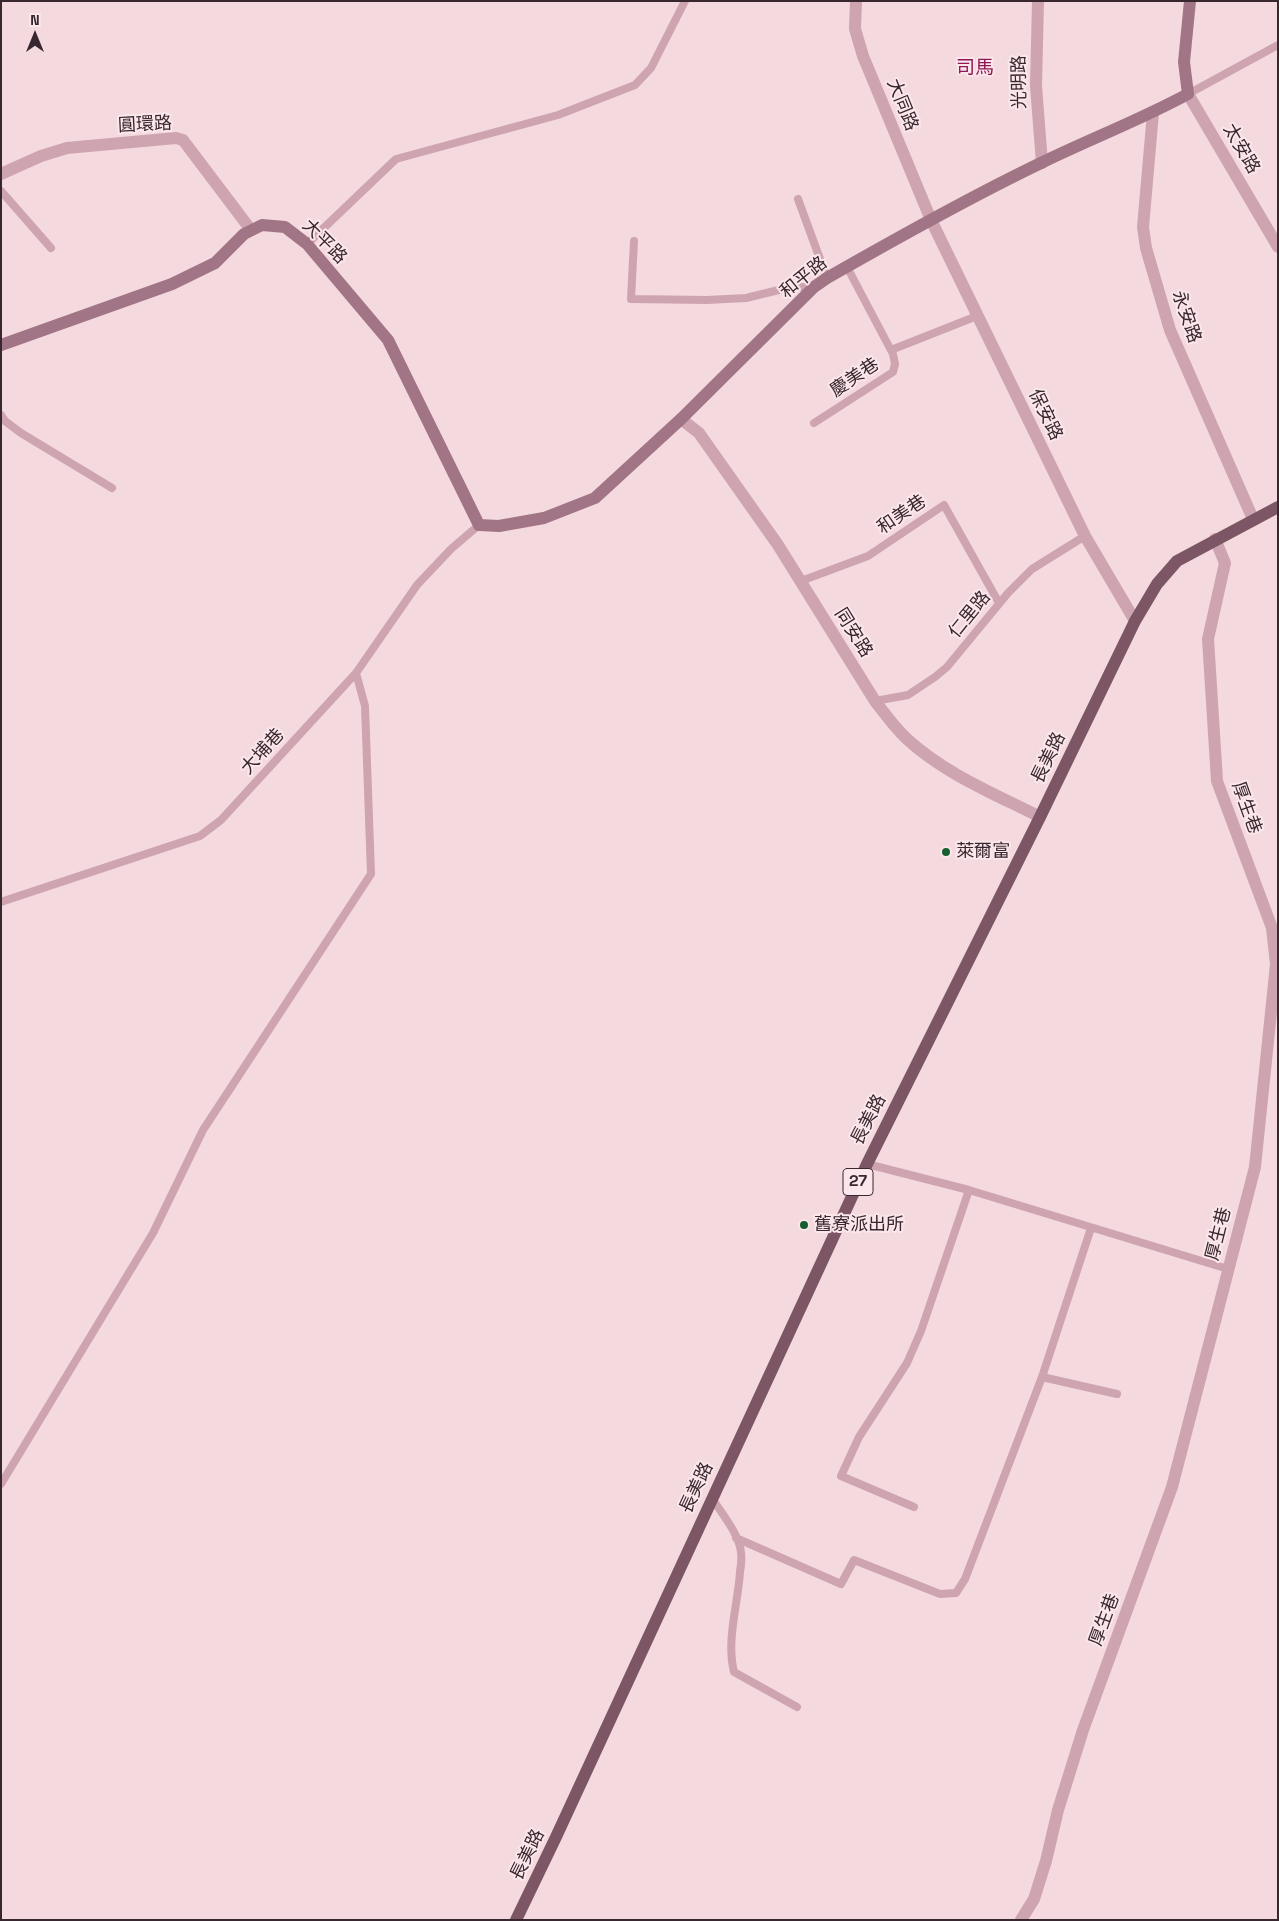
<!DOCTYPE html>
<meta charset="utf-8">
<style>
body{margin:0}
#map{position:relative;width:1279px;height:1921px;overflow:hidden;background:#f4dadf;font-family:"Space Grotesk",sans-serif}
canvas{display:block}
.frame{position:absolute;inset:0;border:2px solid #38272e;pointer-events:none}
.north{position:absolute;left:10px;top:10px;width:50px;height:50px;-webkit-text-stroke:4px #fbe7eb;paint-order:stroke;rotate:0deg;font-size:14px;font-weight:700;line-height:20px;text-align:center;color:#38272e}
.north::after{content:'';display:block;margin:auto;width:18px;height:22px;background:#38272e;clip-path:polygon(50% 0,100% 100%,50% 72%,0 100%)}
</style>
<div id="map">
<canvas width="1279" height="1921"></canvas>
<div class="frame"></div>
<div class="north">N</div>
</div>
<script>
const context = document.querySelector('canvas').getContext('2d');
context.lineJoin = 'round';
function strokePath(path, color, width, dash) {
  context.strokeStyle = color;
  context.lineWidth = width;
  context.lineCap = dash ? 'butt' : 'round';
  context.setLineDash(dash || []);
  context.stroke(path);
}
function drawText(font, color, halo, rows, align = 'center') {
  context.font = font + ' "Space Grotesk","Noto Sans TC",sans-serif';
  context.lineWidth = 4;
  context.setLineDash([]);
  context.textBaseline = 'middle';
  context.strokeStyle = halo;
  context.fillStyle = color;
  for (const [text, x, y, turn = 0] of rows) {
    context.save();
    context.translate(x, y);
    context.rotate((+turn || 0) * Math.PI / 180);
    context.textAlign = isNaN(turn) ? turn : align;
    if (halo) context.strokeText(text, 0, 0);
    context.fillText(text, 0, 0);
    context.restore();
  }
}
strokePath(new Path2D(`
 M 1188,94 L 1278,45
 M 1,191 L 51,248
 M 798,199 L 827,278
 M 634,241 L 631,299 L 707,300 L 746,298 L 791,287 L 814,287
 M 307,244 L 396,159 L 558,115 L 635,85 L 651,68 L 685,1
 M 891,350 L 977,316
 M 1,415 L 5,421 L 21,433 L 112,488
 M 814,423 L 893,372 L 895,364 L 893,354 L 847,267
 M 801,581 L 868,556 L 944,505 L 999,603
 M 875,701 L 908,695 L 935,677 L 947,667 L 1008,593 L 1032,569 L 1085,536
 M 1,902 L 200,836 L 221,820 L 356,673 L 417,585 L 451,549 L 479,525
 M 867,1164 L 969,1190 L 1228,1269
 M 1042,1377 L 1117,1394
 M 1,1484 L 153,1233 L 203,1130 L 371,874 L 365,706 L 356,673
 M 712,1498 C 722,1514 739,1534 741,1552 C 742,1559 741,1566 740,1572 C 738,1604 726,1640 734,1672 L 797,1707
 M 914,1507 L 841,1476 L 859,1437 L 907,1363 L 921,1331 L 969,1190
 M 736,1538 L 841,1584 L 854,1560 L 940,1594 L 956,1593 L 965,1579 L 1042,1377 L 1091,1228`), '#cea4b0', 8);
strokePath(new Path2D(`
 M 856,1 L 855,29 L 863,56 L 931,220 L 1085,536 L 1135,621
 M 1038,1 L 1036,86 L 1042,163
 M 1188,94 L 1278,247
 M 1153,113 L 1143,227 L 1146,248 L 1170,330 L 1253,519
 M 1,174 L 41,156 L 67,148 L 176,138 L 183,140 L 251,230
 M 681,419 L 699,433 L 778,545 L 875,701 C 885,714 895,728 907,739 C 945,774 995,794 1040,817
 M 1021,1920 L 1034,1899 L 1046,1861 L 1058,1810 L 1083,1730 L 1172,1487 L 1255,1167 L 1276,964 L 1272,928 L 1217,781 L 1208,639 L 1225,563 L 1215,539`), '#cea4b0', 12);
strokePath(new Path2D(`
 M 1,345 L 172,284 L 215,263 L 244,234 L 262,225 L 285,227 L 307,244 L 388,340 L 479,525 L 499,526 L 544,518 L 595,498 L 681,419 L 814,287 L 827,278 C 897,238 968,198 1041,163 C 1090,139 1140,120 1188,94 L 1184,62 L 1190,1`), '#a27586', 12);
strokePath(new Path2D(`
 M 516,1920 L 556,1837 L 867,1164 L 1040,817 L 1135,621 L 1157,584 L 1177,561 L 1278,507`), '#7c5665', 12);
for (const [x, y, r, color] of [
 [946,852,5,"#185e2f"],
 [804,1225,5,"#185e2f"]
]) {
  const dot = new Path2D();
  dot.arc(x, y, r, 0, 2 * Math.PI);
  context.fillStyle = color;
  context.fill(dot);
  strokePath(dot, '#fbe7eb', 2);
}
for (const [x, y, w] of [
 [858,1182,30]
]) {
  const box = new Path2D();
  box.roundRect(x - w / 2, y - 13.5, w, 27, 4);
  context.fillStyle = '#fbe7eb';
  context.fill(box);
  strokePath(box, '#38272e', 1);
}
drawText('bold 16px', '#38272e', null, [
 ["27",858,1182]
]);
drawText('18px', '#38272e', '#fbe7eb', [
 ["光明路",1020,82,-91],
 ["大同路",902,105,68],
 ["圓環路",145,125,-3],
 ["太安路",1241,149,60],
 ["大平路",324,242,45],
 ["和平路",804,278,-39],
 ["永安路",1186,317,71],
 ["慶美巷",855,378,-34],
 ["保安路",1045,415,64],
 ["和美巷",902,515,-34],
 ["仁里路",970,615,-51],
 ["同安路",853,633,58],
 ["大埔巷",263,752,-48],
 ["長美路",1049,758,-64],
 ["厚生巷",1246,808,70],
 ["長美路",869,1120,-63],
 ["厚生巷",1219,1234,-76],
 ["長美路",697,1488,-65],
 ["厚生巷",1105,1620,-70],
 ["長美路",528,1855,-64]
]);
drawText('18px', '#38272e', '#fbe7eb', [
 ["萊爾富",956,852],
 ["舊寮派出所",814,1225]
], 'left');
drawText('19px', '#901753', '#fbe7eb', [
 ["司馬",975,69]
]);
</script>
